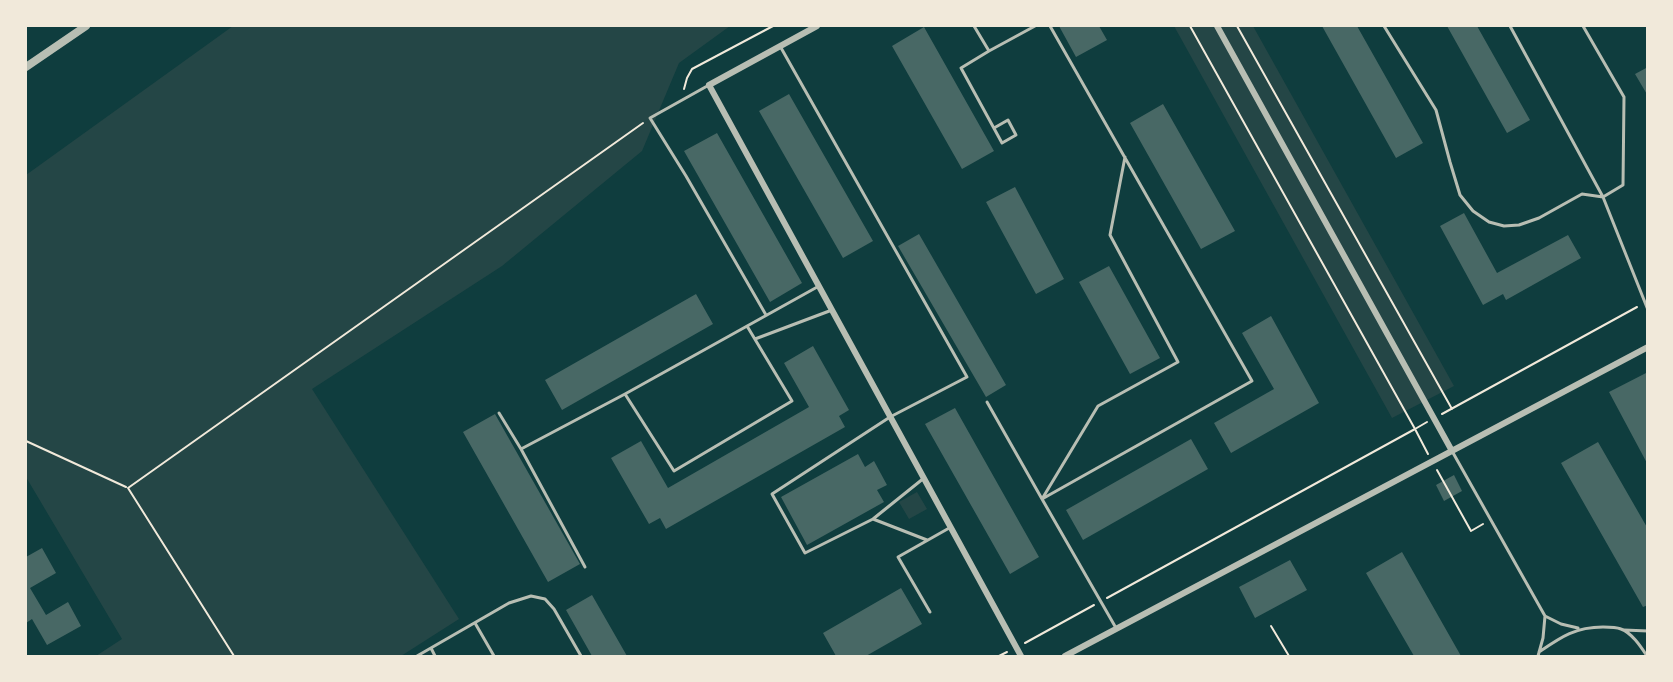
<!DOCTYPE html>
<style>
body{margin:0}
#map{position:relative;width:1673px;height:682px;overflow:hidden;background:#0f3d3e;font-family:"Noto Serif",serif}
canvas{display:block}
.frame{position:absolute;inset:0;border:27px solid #f1e9da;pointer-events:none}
</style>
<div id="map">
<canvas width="1673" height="682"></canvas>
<div class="frame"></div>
</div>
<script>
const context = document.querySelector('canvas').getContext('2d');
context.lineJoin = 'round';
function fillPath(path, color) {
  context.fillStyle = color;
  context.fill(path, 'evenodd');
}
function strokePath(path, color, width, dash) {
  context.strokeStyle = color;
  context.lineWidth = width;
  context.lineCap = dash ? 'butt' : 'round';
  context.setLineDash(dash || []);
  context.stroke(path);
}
fillPath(new Path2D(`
 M 233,26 L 730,26 L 679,63 L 642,151 L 502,266 L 312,389 L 459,619 L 401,656 L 96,656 L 122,639 L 26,477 L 26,175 Z
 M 1174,26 L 1253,26 L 1454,386 L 1392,418 Z
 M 917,492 L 927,509 L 909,519 L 899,502 Z`), '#244646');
fillPath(new Path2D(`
 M 1059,26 L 1099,26 L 1107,40 L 1076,57 Z
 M 1322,26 L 1357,26 L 1423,143 L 1396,158 Z
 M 1447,26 L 1477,26 L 1530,120 L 1507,133 Z
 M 924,27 L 994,151 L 962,169 L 892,46 Z
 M 1648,67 L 1648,96 L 1635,74 Z
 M 789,94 L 873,241 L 843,258 L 759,111 Z
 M 1163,104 L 1235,231 L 1201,249 L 1130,123 Z
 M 717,133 L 802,283 L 770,302 L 684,151 Z
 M 1015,187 L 1064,279 L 1036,294 L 986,202 Z
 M 1464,213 L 1497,273 L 1568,235 L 1581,258 L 1506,300 L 1503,294 L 1483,305 L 1440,226 Z
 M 919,234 L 1006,385 L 986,397 L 898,246 Z
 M 1109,266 L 1160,358 L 1130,374 L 1079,282 Z
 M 696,294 L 713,324 L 562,410 L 545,380 Z
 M 1271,316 L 1319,403 L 1231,453 L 1214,423 L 1274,389 L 1242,333 Z
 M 813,346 L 849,410 L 839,416 L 845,427 L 666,529 L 660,518 L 649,524 L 611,458 L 641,441 L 668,488 L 809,407 L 784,363 Z
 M 1648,372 L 1648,465 L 1609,392 Z
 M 955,408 L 1039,557 L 1010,574 L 925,424 Z
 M 495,414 L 580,564 L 548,582 L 463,432 Z
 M 1191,439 L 1208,469 L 1083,540 L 1066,510 Z
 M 1598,442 L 1648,529 L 1648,605 L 1643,607 L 1561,463 Z
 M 858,454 L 865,467 L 874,461 L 887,485 L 877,490 L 884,502 L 807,545 L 781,497 Z
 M 1454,475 L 1462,491 L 1444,501 L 1436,485 Z
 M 42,548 L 56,573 L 30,588 L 46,615 L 68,602 L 81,626 L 47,645 L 32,619 L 26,623 L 26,557 Z
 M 1402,552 L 1461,656 L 1414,656 L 1366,573 Z
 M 1290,560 L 1307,590 L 1255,618 L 1239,587 Z
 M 901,588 L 922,624 L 866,656 L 836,656 L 823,633 Z
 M 592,595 L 627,656 L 592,656 L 566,610 Z`), '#486865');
strokePath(new Path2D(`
 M 1237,26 L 1452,409
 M 684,89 L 687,78 L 692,69 L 773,26
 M 1442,414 L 1637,307
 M 1427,422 L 1415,429 L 1428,454
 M 26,441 L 126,487
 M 1437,470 L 1471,531 L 1483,524
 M 1107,598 L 1415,429 L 1190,26
 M 1271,626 L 1289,656
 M 1025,643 L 1094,605
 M 234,656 L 128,488 L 643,123
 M 999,656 L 1007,652`), '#f1e9da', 2);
strokePath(new Path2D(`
 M 974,26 L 989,51 L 1035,26
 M 1050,26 L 1252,381 L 1042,499 L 1116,628
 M 1384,26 L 1436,110 L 1450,162 L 1460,195 L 1473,211 L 1489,222 L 1504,226 L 1519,225 L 1539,218 L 1582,194 L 1603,197 L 1623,185 L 1624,97 L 1583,26
 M 1510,26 L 1603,197 L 1648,310
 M 780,46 L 967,377 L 890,417 L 772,494 L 805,553 L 873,519 L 924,478
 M 989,51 L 961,68 L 1002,143 L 1016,135 L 1008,120 L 994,128
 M 709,85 L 650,118 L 686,176 L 766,315
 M 755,339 L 832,310
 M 625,394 L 674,471 L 792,401 L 747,326
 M 987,402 L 1042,499 L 1098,406 L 1178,362 L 1110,235 L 1125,157
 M 499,413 L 521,449 L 585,567
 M 521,449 L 625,394 L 819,286
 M 1452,451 L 1545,616
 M 873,519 L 927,540
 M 930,612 L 898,557 L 951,527
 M 475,623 L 494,656
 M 1624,630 L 1648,631
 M 431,648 L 435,656
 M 1539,652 C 1561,637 1575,627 1603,627 C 1608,627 1616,627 1621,629 C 1632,633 1641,647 1647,656
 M 417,656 L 509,603 L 531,596 L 545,599 L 554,609 L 581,656
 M 1538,656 L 1543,638 L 1545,616 L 1561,624 L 1578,628`), '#b8beb3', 3);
strokePath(new Path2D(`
 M 817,26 L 709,85 L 1021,656
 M 1217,26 L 1452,451
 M 1065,656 L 1648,347`), '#b8beb3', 6);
strokePath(new Path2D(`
 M 26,67 L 86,26`), '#b8beb3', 8);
</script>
